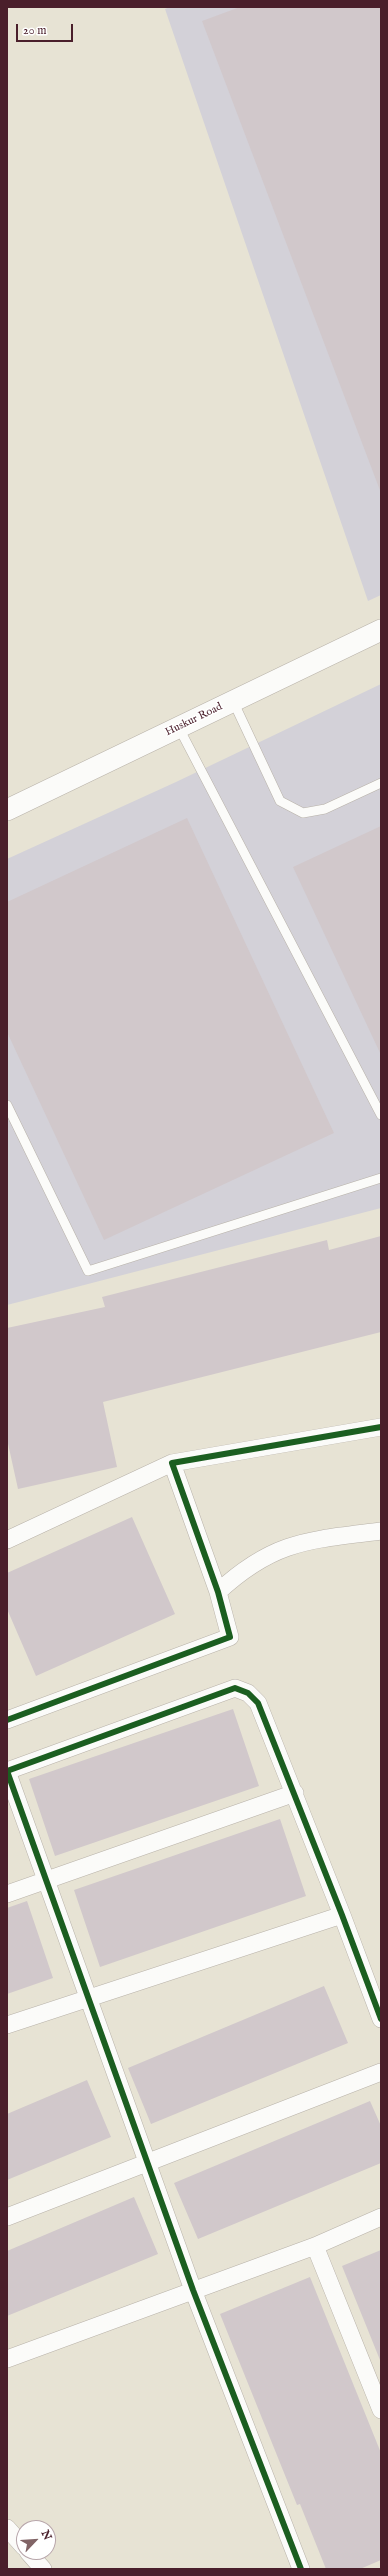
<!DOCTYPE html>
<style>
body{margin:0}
#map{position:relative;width:388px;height:2576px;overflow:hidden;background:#e7e3d4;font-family:"IM FELL English",serif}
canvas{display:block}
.frame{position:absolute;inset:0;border:8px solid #4a1f2b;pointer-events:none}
.north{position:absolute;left:16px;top:2520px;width:40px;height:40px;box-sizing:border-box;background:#fff;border:1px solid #b7a5aa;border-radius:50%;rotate:65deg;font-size:11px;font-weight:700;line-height:16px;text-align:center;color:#4a1f2b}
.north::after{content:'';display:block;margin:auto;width:14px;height:18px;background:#816466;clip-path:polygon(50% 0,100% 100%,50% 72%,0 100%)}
.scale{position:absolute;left:16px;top:24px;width:57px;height:18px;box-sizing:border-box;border:2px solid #4a1f2b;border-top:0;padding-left:5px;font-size:12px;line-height:14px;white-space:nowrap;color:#4a1f2b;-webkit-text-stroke:3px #fff;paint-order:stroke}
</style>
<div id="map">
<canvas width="388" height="2576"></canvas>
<div class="frame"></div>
<div class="north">N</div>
<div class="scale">20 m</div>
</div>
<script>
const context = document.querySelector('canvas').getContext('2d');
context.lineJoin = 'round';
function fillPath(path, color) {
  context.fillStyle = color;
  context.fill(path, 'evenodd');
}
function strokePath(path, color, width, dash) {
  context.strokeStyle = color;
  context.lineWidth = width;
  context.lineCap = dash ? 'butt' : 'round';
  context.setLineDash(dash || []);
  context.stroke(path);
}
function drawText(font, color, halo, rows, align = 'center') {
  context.font = font + ' "IM FELL English",serif';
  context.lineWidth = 3;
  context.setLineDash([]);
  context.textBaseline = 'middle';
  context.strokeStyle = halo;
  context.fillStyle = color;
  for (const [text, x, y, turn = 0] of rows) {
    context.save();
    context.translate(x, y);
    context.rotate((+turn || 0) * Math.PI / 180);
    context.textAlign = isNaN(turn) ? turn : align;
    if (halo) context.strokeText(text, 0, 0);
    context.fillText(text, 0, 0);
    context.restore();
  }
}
fillPath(new Path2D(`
 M 170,7 L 381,7 L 381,595 L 368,601 L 165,9 Z
 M 381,684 L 381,1208 L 7,1305 L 7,859 L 176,782 Z`), '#d3d1d8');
fillPath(new Path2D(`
 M 240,7 L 381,7 L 381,493 L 202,21 Z
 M 187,818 L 334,1133 L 104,1240 L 7,1032 L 7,902 Z
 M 381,826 L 381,1055 L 293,867 Z
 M 381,1236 L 381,1332 L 103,1402 L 117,1467 L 18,1489 L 7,1439 L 7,1328 L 105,1307 L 102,1297 L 327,1240 L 329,1250 Z
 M 132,1517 L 175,1614 L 36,1676 L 7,1609 L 7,1573 Z
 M 233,1709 L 259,1786 L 55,1856 L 29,1779 Z
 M 280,1819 L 306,1896 L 100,1967 L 74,1890 Z
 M 27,1901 L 53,1978 L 7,1994 L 7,1908 Z
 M 324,1986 L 348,2043 L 151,2124 L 128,2068 Z
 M 87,2080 L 111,2137 L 7,2180 L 7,2114 Z
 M 370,2101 L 381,2126 L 381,2163 L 198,2239 L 174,2183 Z
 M 134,2197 L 158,2254 L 7,2316 L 7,2251 Z
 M 381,2250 L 381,2360 L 380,2360 L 342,2266 Z
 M 310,2277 L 381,2453 L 381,2560 L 360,2569 L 326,2569 L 300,2504 L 297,2505 L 220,2314 Z`), '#d1c8cb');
const service = new Path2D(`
 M 233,701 L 280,801 L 303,813 L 325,809 L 381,783
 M 179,728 L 381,1115
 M 7,1105 L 88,1271 L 381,1178`);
const minor = new Path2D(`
 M 7,1540 L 172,1463
 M 218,1592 C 274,1540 310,1540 381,1531
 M 7,1720 L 230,1637 L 218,1592 L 172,1463 L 381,1427
 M 7,1894 L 295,1793
 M 7,2025 L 342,1915
 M 7,2217 L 381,2072
 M 315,2246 L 381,2410
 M 7,2359 L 315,2246 L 381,2217
 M 7,2528 L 24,2547
 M 28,2552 L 43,2569
 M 301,2569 L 193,2290 L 7,1771 L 235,1688 L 248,1693 L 258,1703 L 342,1915 L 381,2019`);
const tertiary = new Path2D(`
 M 7,810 L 381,630`);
strokePath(service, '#b8b2a9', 10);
strokePath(minor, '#b8b2a9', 18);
strokePath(tertiary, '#b8b2a9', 22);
strokePath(service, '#fbfbf9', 9);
strokePath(minor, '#fbfbf9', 17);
strokePath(tertiary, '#fbfbf9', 21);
strokePath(new Path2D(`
 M 7,1720 L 230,1637 L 218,1592 L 172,1463 L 381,1427
 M 301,2569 L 193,2290 L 7,1771 L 235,1688 L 248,1693 L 258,1703 L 342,1915 L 381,2019`), '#1b5e20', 6);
drawText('11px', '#4a1f2b', '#fff', [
 ["Huskur Road",194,720,-26]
]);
</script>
